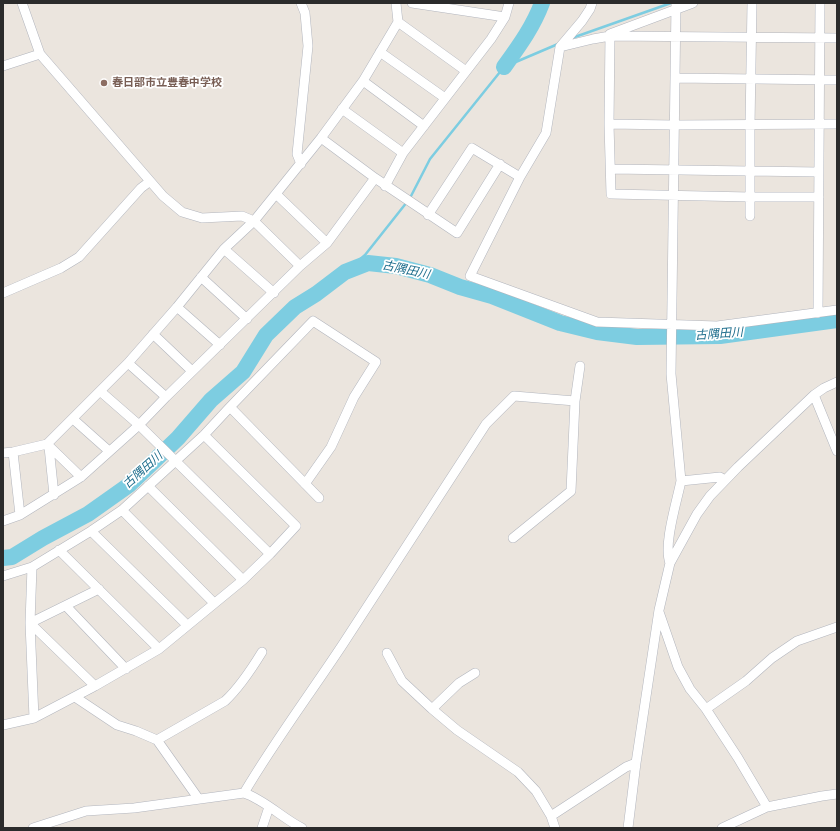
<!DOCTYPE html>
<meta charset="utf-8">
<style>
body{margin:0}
#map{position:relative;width:840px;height:831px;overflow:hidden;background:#ebe5de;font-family:"Alegreya Sans",sans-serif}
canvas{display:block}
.frame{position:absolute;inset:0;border:4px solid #2b2b2b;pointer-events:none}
</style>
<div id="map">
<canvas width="840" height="831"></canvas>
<div class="frame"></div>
</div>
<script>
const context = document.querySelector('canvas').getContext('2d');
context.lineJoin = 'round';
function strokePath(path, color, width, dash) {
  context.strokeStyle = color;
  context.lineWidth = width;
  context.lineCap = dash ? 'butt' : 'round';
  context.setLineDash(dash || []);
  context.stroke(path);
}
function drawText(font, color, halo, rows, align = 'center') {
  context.font = font + ' "Alegreya Sans","Noto Sans JP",sans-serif';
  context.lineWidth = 3.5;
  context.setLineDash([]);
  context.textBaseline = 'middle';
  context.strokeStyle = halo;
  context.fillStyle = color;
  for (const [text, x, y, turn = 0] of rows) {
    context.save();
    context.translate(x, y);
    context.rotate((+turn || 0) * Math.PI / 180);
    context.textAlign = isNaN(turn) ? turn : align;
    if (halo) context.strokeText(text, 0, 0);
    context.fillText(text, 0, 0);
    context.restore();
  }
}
strokePath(new Path2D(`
 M 572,38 L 671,3
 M 410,198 L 430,159 L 504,67 L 558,44
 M 345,272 L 365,255 L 407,202`), '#7dcde1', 2.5);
strokePath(new Path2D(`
 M 504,67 C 519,46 533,27 542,3
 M 3,558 L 12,557 L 43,538 L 88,514 L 129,485 L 178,438 L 211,400 L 243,372 L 266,335 L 295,307 L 316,294 L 345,272 L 368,263 L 396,266 L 430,275 L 460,287 L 492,296 L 560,323 L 597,332 L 637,337 L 720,336 L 837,320`), '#7dcde1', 16);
const minor = new Path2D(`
 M 22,3 L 40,54 L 163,196 L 182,212 L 202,218 L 242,216 L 254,221 L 300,266
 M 412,3 L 505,17
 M 592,3 L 590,9 L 582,21 L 560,47 L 546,133 L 520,177 L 470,276 L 597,322 L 717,326 L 837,310
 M 676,3 L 671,374 L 681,481 L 720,477 L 725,480
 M 693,3 L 610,34 L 609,124 L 611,194 L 750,197 L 819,197
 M 398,22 L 466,71
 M 560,47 L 593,39 L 610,36 L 837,38
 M 380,52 L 445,98
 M 3,66 L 40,54
 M 675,78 L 837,80
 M 363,81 L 424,126
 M 342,109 L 403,153
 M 609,124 L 674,125 L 837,124
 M 321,138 L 375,178 L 457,233 L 500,164
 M 301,164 L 297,154 L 308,46 L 305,13 L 301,3
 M 611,169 L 819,172
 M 385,186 L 403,153 L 491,39 L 505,17 L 509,3
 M 276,194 L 327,243
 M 428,215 L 472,148 L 520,177
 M 750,216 L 750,126 L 752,3
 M 224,249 L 274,293
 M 201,277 L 247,319
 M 3,293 L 61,268 L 79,257 L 141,188 L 149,182
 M 177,307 L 220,345
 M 818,313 L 820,3
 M 153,334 L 192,371
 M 128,363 L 166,397
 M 100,391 L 139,425 L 270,554
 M 814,395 L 837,451
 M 230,407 L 319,498
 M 73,419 L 109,451
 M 48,445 L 81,477
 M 49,447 L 54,495
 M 13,452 L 20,515
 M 3,453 L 13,452 L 47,444 L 128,363 L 177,307 L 224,249 L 254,221 L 321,138 L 363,81 L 398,22 L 396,3
 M 148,486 L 243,580
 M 122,510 L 214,603
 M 3,521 L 20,515 L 81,477 L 139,425 L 166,397 L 300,266 L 327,243 L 375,178
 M 91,531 L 187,625
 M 513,538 L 571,491 L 575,401 L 580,366
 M 59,550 L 159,649
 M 670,563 C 663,545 677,501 681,481
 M 32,567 L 30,623 L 34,718
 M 3,576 L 32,567 L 91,531 L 122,510 L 204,435 L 230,407 L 313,321 L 376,362 L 354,397 L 331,447 L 305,484
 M 66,606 L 126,669
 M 659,612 L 678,667 L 690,689 L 706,709 L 738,758 L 767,807
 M 387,653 L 402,681 L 432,709 L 457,730 L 518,772 L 536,791 L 551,816 L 555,828
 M 95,686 L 30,623 L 99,589
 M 75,697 L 117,725 L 136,731 L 157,740 L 198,798
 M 432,709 L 459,683 L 475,673
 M 706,709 L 746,681 L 772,658 L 797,641 L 837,627
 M 3,725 L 34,718 L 95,686 L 159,649 L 243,580 L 270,554 L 296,526 L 204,435
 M 157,740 L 225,701 C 240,687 251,670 262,652
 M 244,793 C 274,742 310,694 343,644 C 391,571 438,497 486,424 L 514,396 L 575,401
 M 551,816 L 626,767 L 636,763
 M 33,828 L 86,811 L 134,808 L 244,793 C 265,800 282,818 302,828
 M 262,828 L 269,807
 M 628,828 L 636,763 L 659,610 L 670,563 L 697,514 L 710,496 L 738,467 L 814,395 L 824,388 L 837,382
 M 722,828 L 767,807 L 822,796 L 837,794`);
strokePath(minor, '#b2b5bd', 10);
strokePath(minor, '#fff', 9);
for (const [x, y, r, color] of [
 [104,83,4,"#8d6e63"]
]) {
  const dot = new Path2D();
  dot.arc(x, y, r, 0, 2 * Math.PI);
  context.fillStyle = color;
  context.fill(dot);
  strokePath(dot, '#fff', 1.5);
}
drawText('bold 11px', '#785e54', '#fff', [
 ["春日部市立豊春中学校",112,83]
], 'left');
drawText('italic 12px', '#1d6d8c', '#fff', [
 ["古隅田川",406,270,12],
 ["古隅田川",719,334,-4],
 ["古隅田川",143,470,-42]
]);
</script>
